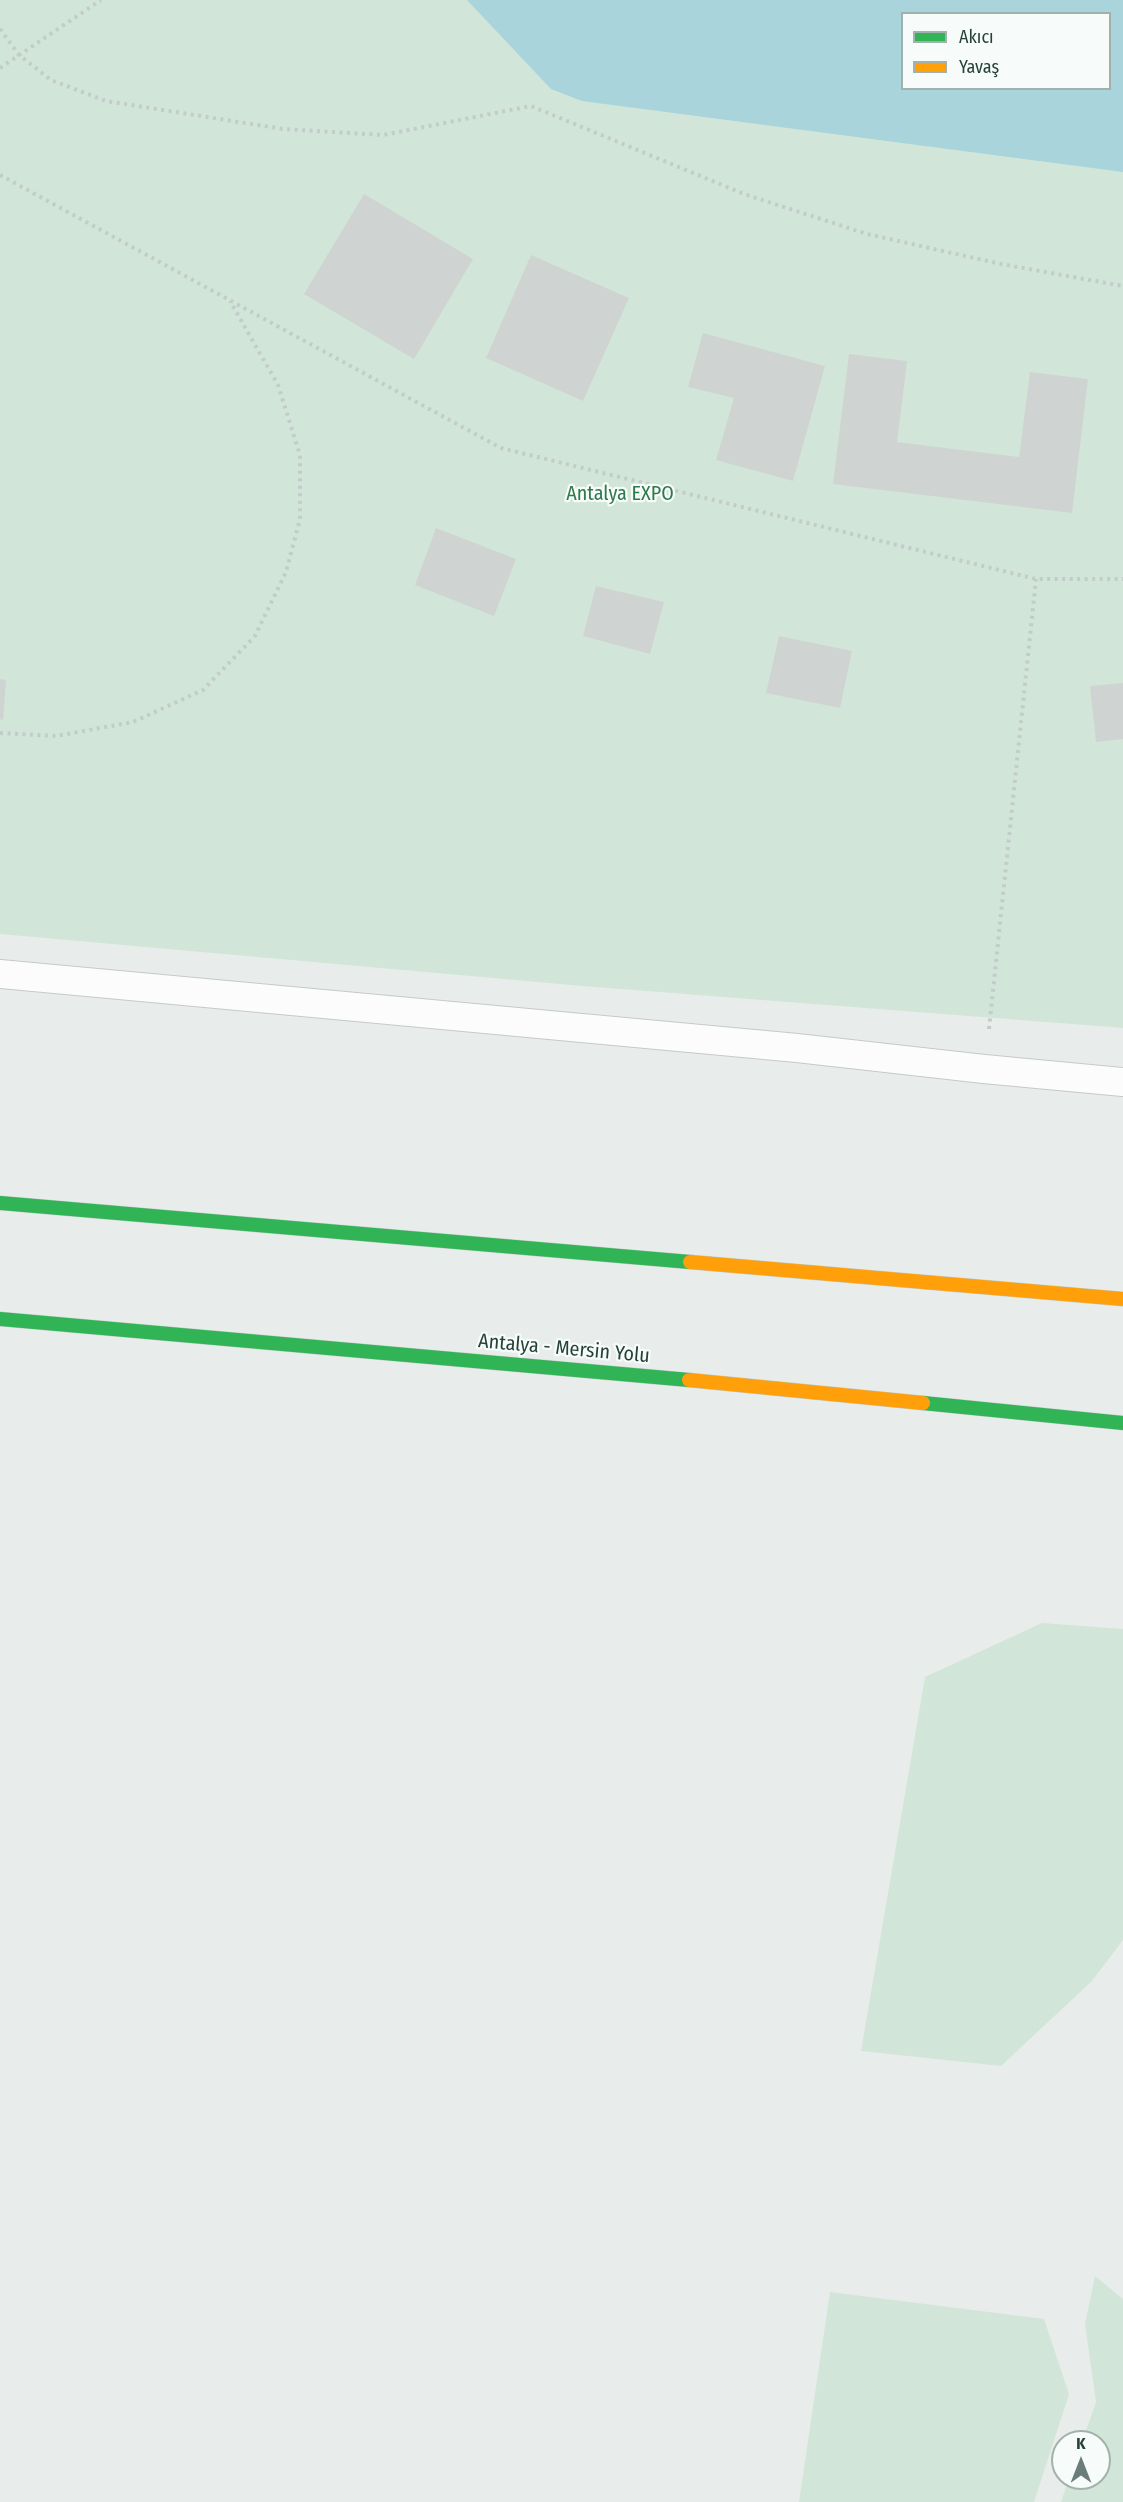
<!DOCTYPE html>
<meta charset="utf-8">
<style>
body{margin:0}
#map{position:relative;width:1123px;height:2502px;overflow:hidden;background:#e8edeb;font-family:"Fira Sans Condensed",sans-serif}
canvas{display:block}
.legend{position:absolute;left:901px;top:12px;width:210px;height:78px;box-sizing:border-box;background:#f7fbf9;border:2px solid #a3b1ad;margin:0;padding:8px 10px;list-style:none;font-size:18px;color:#24423a}
.legend li{display:flex;align-items:center;gap:12px;height:30px}
.legend b{width:30px;border:2px solid #a3b1ad}
.north{position:absolute;left:1051px;top:2430px;width:60px;height:60px;box-sizing:border-box;background:#f7fbf9;border:2px solid #a3b1ad;border-radius:50%;rotate:0deg;font-size:16px;font-weight:700;line-height:24px;text-align:center;color:#24423a}
.north::after{content:'';display:block;margin:auto;width:21px;height:27px;background:#697e78;clip-path:polygon(50% 0,100% 100%,50% 72%,0 100%)}
</style>
<div id="map">
<canvas width="1123" height="2502"></canvas>
<ul class="legend">
<li><b style="height:8px;background:#30b455"></b>Akıcı</li>
<li><b style="height:8px;background:#ff9f0a"></b>Yavaş</li>
</ul>
<div class="north">K</div>
</div>
<script>
const context = document.querySelector('canvas').getContext('2d');
context.lineJoin = 'round';
function fillPath(path, color) {
  context.fillStyle = color;
  context.fill(path, 'evenodd');
}
function strokePath(path, color, width, dash) {
  context.strokeStyle = color;
  context.lineWidth = width;
  context.lineCap = dash ? 'butt' : 'round';
  context.setLineDash(dash || []);
  context.stroke(path);
}
function drawText(font, color, halo, rows, align = 'center') {
  context.font = font + ' "Fira Sans Condensed",sans-serif';
  context.lineWidth = 4.5;
  context.setLineDash([]);
  context.textBaseline = 'middle';
  context.strokeStyle = halo;
  context.fillStyle = color;
  for (const [text, x, y, turn = 0] of rows) {
    context.save();
    context.translate(x, y);
    context.rotate((+turn || 0) * Math.PI / 180);
    context.textAlign = isNaN(turn) ? turn : align;
    if (halo) context.strokeText(text, 0, 0);
    context.fillText(text, 0, 0);
    context.restore();
  }
}
fillPath(new Path2D(`
 M 0,0 L 1123,0 L 1123,1028 L 582,986 L 0,934 ZM 902,14 L 1110,14 L 1110,88 L 902,88 Z
 M 1042,1623 L 1123,1629 L 1123,1940 L 1092,1981 L 1001,2066 L 861,2051 L 925,1677 Z
 M 1095,2276 L 1123,2299 L 1123,2502 L 1061,2502 L 1069,2478 L 1099,2478 L 1099,2442 L 1082,2442 L 1096,2402 L 1085,2324 Z
 M 830,2292 L 1044,2319 L 1069,2394 L 1034,2502 L 799,2502 Z`), '#d1e6d8');
fillPath(new Path2D(`
 M 467,0 L 1123,0 L 1123,172 L 582,101 L 551,89 ZM 902,14 L 1110,14 L 1110,88 L 902,88 Z`), '#a9d4db');
fillPath(new Path2D(`
 M 364,194 L 473,259 L 414,359 L 304,294 Z
 M 531,255 L 629,298 L 583,401 L 486,358 Z
 M 703,333 L 825,366 L 793,481 L 716,460 L 734,398 L 688,387 Z
 M 849,354 L 907,361 L 897,442 L 1019,457 L 1030,372 L 1088,379 L 1072,513 L 833,484 Z
 M 436,528 L 516,559 L 494,616 L 415,585 Z
 M 596,586 L 664,602 L 650,654 L 583,636 Z
 M 779,636 L 852,651 L 840,708 L 766,693 Z
 M 0,679 L 6,680 L 3,720 L 0,719 Z
 M 1123,683 L 1123,739 L 1096,742 L 1090,686 Z`), '#cfd4d2');
const lane = new Path2D(`
 M 0,974 L 797,1048 L 984,1069 L 1123,1082`);
const fast = new Path2D(`
 M 0,1203 L 690,1262
 M 0,1319 L 689,1380
 M 923,1403 L 1123,1423`);
const slow = new Path2D(`
 M 690,1262 L 1123,1299
 M 689,1380 L 923,1403`);
strokePath(lane, '#c5cac8', 30);
strokePath(fast, '#c3ccc9', 15);
strokePath(slow, '#c3ccc9', 15);
strokePath(new Path2D(`
 M 0,29 L 19,55 L 51,80 L 106,101 L 283,129 L 383,135 L 531,106 L 744,194 L 867,234 L 1001,264 L 1123,286
 M 0,68 L 101,0
 M 0,175 L 501,448 L 1036,579 L 1123,579
 M 0,733 L 56,736 L 133,722 L 203,690 L 255,636 L 286,572 L 300,519 L 300,455 L 278,385 L 230,301
 M 989,1029 L 1036,579`), '#c3ccca', 4, [3, 4.5]);
strokePath(lane, '#fcfcfc', 28);
strokePath(fast, '#30b455', 14);
strokePath(slow, '#ff9f0a', 14);
drawText('20px', '#2d7a4b', '#f7fbf9', [
 ["Antalya EXPO",620,494]
]);
drawText('20px', '#24423a', '#f7fbf9', [
 ["Antalya - Mersin Yolu",564,1349,5]
]);
</script>
